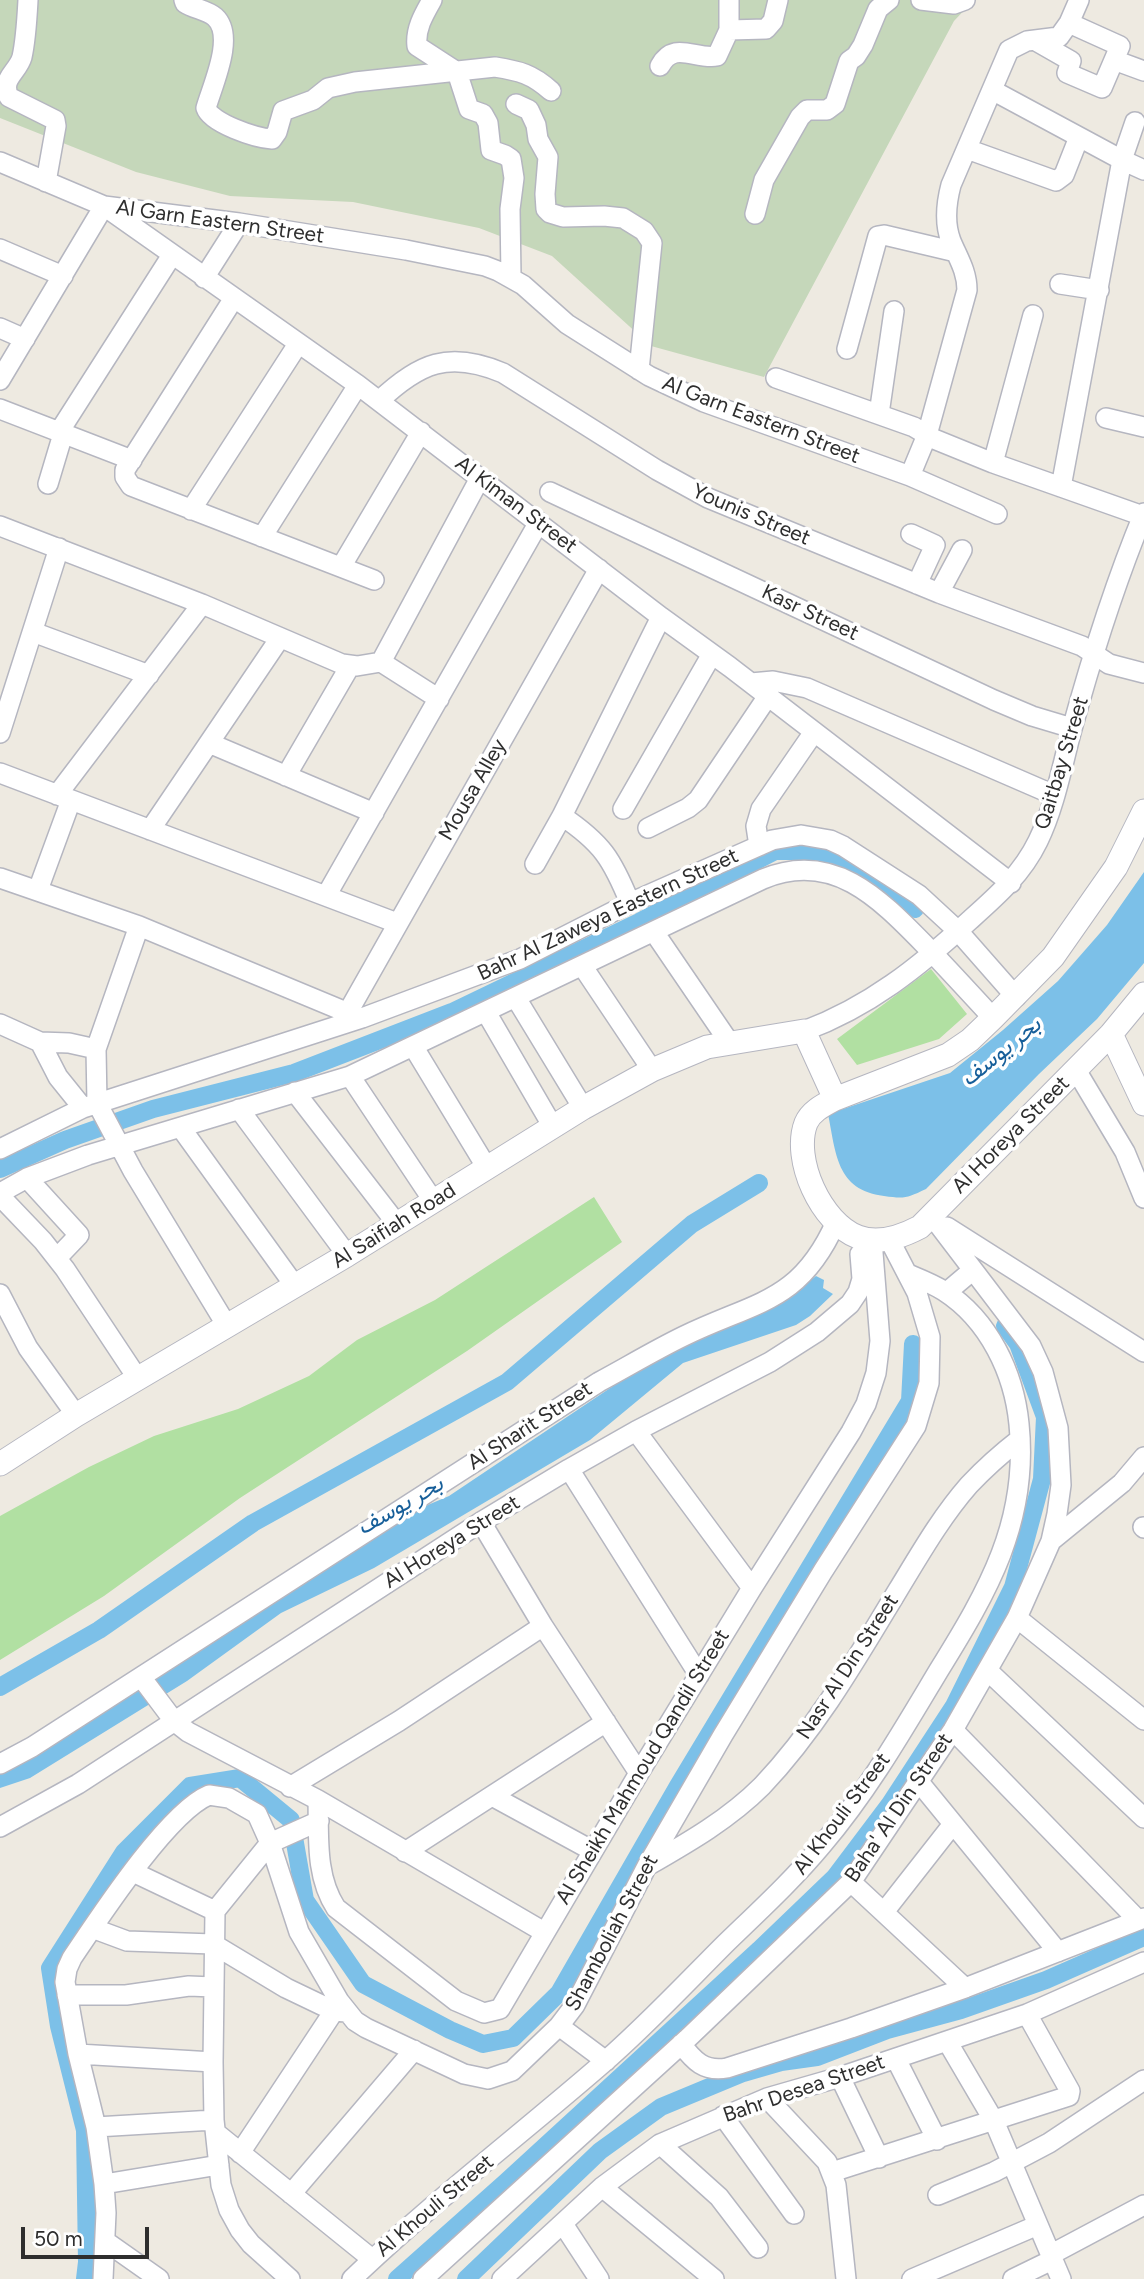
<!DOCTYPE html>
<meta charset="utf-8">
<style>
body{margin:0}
#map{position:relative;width:1144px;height:2279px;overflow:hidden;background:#eeeae1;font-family:Figtree,sans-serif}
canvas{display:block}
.scale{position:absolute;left:21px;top:2227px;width:128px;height:32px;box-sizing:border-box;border:4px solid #2e2e2e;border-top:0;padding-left:9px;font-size:21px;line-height:24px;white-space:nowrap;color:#2e2e2e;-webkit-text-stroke:5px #fff;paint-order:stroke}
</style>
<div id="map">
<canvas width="1144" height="2279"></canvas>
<div class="scale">50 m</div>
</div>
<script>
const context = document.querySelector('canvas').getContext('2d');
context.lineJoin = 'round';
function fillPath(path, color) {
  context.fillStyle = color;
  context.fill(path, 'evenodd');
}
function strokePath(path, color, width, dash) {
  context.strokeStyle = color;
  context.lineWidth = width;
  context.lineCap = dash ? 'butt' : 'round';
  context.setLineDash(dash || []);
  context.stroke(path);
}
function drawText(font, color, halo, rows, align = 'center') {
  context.font = font + ' Figtree,Vazirmatn,sans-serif';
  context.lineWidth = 7;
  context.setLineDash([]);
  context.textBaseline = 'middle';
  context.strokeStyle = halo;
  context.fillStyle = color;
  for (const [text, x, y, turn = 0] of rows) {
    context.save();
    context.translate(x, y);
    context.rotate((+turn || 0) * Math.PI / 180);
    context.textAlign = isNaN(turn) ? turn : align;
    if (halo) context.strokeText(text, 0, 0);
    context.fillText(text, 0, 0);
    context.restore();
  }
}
fillPath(new Path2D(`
 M 931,969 L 967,1014 L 939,1039 L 857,1065 L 837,1039 Z
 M 594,1197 L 622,1242 L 467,1351 L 240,1498 L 104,1596 L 0,1660 L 0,1516 L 89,1467 L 154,1436 L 238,1409 L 309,1376 L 357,1340 L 435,1300 Z`), '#b1e0a2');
fillPath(new Path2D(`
 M 0,0 L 974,0 L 954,21 L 764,377 L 651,346 L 552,256 L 479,228 L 353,202 L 230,196 L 136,172 L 0,118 Z`), '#c5d7ba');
fillPath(new Path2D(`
 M 1144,872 L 1144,963 L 1097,1019 L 1039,1074 L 926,1189 C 907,1198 905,1199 884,1196 C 836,1190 836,1153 828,1114 L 950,1073 L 1003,1030 L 1058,981 L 1107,925 Z
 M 816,1276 L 824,1280 L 823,1288 L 833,1294 L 810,1316 L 796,1325 L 683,1363 L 590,1440 L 374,1568 L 281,1613 L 187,1681 L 30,1778 L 0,1788 L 0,1768 L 385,1523 L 449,1496 L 637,1370 L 697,1335 L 782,1302 Z`), '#7cc0e8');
strokePath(new Path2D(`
 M 0,1169 L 65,1140 L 153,1109 L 294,1073 L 452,1012 L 639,922 L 775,851 L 816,851 L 863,871 L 915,909
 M 0,1687 L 99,1630 L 253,1523 L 507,1382 L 692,1224 L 759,1183
 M 85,2279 L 87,2262 L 85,2130 L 59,2026 L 50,1968 L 124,1852 L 190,1786 L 240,1778 L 291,1820 L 305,1900 L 363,1984 L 450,2030 L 483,2044 L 513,2038 L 559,1993 L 678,1786 L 910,1401 L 913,1344
 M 397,2279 L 506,2182 L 759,1950 L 835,1877 L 890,1804 L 954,1706 L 1013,1587 L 1042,1479 L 1045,1417 L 1018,1344 L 1005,1326
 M 466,2279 L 600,2151 L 661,2107 L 743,2073 L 781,2062 L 817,2057 L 887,2030 L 961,2010 L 1046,1980 L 1144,1937`), '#7cc0e8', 18);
const minor = new Path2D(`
 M 28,0 C 27,18 26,39 22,57 C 18,72 0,79 9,97 L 55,120 L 56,126 L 46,182
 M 184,0 L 185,3 C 194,9 207,10 215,17 C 236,36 212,86 206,108 C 211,123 255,138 272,139 L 277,132 L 283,111 L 313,100 L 328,88 L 355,82 L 495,67 C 520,71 532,74 551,91
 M 432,0 C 424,14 415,29 417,46 L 457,72 L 469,109 L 483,114 L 488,123 L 491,150 L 505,155 L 511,159 L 514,178 L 510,209 L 511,277
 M 921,0 L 954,4 L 965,0
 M 729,30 L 729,0
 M 1036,41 L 1071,61 L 1067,73 L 1102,88 L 1120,46 L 1069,23
 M 1114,60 L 1144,71
 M 660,66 C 674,40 695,60 717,56 L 729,30 L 766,29 L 773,21 L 778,0
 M 992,90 L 1122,160 L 1144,170
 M 516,104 L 529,110 L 536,125 L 538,139 L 548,157 L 545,194 L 546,209 L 550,213 L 563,217 L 604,216 L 623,218 L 644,231 L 652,243 L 639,370
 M 967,149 L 1056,181 L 1064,175 L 1079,137
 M 0,162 L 104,206 L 358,385 L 661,617 L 730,667 L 1011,883
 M 755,214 L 764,180 L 800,117 L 807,110 L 827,110 L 835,104 L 849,61 L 856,56 L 863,45 L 878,9 L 889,0
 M 0,249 L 63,276
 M 204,278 L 239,223
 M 1060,284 L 1099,290
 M 234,298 L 125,470 L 125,477 L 131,486 L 374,580
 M 0,328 L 25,339
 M 847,349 L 878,236 L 884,235 L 956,252
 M 776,378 L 914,427 L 934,439 L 993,463 L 1143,516
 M 0,380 L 104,206 L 239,223 L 406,250 L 485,266 L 498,271 L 523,285 L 567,324 L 649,376 L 704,402 L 910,476 L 927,435 L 967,290 C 967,271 958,258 951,241 C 944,223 946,204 951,185 L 1009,50 L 1027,41 L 1059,37 L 1069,23 L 1079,0
 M 379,401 C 419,363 449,350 503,373 L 657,470 L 708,498 L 939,593 L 1082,646 L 1109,664 L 1144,673
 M 0,409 L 132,460
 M 879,414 L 894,311
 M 1106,418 L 1144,427
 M 59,432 L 172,255
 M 993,463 L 1033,315
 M 910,476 L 997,514
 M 48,484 L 63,434
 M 1061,487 L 1122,160 L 1135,122
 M 550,492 L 994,700 L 1032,716 L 1072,728
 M 191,510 L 298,344
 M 0,526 L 202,604 L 342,664 L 357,666 L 381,662 L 439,699
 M 911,534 L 935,545 L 917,584
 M 262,537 L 358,385
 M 341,567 L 421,432
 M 939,593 L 962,550
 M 33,632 L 149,675
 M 381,662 L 480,478
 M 751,683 L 773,681 L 807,688 L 1054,795
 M 0,733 L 59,548
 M 209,743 L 374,813
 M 0,773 L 397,923
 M 286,776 L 350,666
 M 57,795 L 202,604
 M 623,809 L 712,654
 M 562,816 C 602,843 612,859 630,903
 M 648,828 L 688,808 L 698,800 L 768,696
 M 150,830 L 280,638
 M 759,846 L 756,826 L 761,809 L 814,732
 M 535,864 L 562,816 L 661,617
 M 0,878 L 139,926 L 358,1017
 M 38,890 L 71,800
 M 326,896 L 539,522
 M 139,926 L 96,1049 L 97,1103 L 133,1171 L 227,1326
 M 654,932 L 729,1042
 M 583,967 L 652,1070
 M 516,998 L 583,1108
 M 348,1012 L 599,569
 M 486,1012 L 553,1127
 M 0,1024 L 40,1042 L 69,1043 L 96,1049
 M 804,1031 C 869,1007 919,967 970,920 C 997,896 1022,874 1038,841 C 1055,806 1062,766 1072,729 C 1092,656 1115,583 1144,513
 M 40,1042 L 58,1077 L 83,1108
 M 413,1046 L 487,1168
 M 1076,1070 L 1125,1152 L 1144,1198
 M 350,1076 L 434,1202
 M 295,1092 L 397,1224
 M 239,1109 L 347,1255
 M 181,1128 L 295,1286
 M 0,1149 L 83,1108 L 362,1018 L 520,959 L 630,903 L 772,840 L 801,835 L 830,840 L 843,846 L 919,895 L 958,931 L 1016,997
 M 27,1178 L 79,1235 L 57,1258
 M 0,1193 L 27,1178 L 88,1155 L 350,1076 L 763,879 C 832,850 878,897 924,944 C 947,968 970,993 993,1018
 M 0,1196 L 43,1241 L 65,1269 L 138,1379
 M 947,1227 L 1144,1352
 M 947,1292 L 973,1270
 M 0,1294 L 28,1348 L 76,1415
 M 636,1431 L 752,1588
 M 569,1469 L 699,1675
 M 481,1522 L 543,1626 L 639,1773
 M 1143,1527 L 1144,1528
 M 1051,1541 L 1122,1483 L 1144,1457
 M 1017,1618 L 1144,1720
 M 988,1671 L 1144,1818
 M 141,1677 L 174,1721 L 188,1732 L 318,1800 L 544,1932
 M 953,1730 L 1138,1920
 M 0,1764 L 32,1747 L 599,1382 C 627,1367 655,1350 684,1336 C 756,1301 800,1303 836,1222
 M 919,1782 L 1058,1952
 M 290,1787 L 399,1721 L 543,1626
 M 492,1796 L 593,1851
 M 318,1800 C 319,1836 315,1876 336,1908 L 456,2001 L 484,2013 L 500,2009 L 639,1773 L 752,1588 L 851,1432 L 866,1404 L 876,1373 L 880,1341 L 872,1240
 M 0,1827 L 78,1784 L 481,1522 L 569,1469 L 636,1431 L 770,1362 L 817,1332 L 850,1304 L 858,1292 L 862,1279 L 860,1254
 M 405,1852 L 606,1722
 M 649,1865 C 689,1842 729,1819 762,1786 C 817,1728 857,1658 898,1590 C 920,1554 941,1517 969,1485 C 985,1468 1002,1453 1020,1439
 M 133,1872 L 215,1911
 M 851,1882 L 965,1988
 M 884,1912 L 953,1824
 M 92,1928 L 127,1941 L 213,1944 L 286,1988 L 334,2011 L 346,2012
 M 67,1995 L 126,1995 L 189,1986 L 213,1987
 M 559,2026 L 606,2061
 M 947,2041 L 994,2121 L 1061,2279
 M 681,2044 C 694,2061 704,2072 727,2068 L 851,2028 L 965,1988 L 1144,1918
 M 78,2054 L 213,2062
 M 896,2059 L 937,2140
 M 840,2077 L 879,2158
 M 767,2098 L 827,2162 L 836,2185 L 846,2279
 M 723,2116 L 794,2214
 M 96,2127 L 214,2120
 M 216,2133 L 372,2259
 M 660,2144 L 719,2197 L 758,2248
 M 240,2153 L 334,2011
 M 832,2172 L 1069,2096 L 1070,2091 L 1027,2014
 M 104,2184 L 219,2165
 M 602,2187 L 714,2279
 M 291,2194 L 414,2050
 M 938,2195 L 994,2172 L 1049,2143 L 1144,2080
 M 563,2224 L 599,2279
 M 105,2241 L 159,2279
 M 1050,2255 L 1144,2205
 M 103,2279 L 106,2213 L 104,2184 L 96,2127 L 78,2054 L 65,1982 L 67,1969 L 72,1958 C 99,1918 168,1812 209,1795 L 229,1798 L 257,1814 L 270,1843 L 299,1932 L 339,2001 L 355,2021 L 366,2028 L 464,2074 L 488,2079 L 512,2071 L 559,2026 L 575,2005 L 647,1866 L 723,1735 L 823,1571 L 916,1426 L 929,1383 L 930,1337 L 917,1293 L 889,1239
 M 290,2279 L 251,2244 L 240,2230 L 229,2210 L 221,2185 L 214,2120 L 213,2062 L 215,1911 L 270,1843 L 319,1821
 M 352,2279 C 431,2203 519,2136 602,2064 C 645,2027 685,1984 725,1944 C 758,1912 792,1881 822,1845 C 868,1791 903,1730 939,1670 C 988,1591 1029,1521 1019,1424 C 1014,1373 989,1320 944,1291 C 933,1284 920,1279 908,1274
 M 423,2279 L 687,2039 L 851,1882 L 953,1730 L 1017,1618 L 1051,1541 L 1057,1514 L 1061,1485 L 1058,1428 L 1043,1372 L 1031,1346 L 932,1216
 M 502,2279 L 602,2187 L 660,2144 L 767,2098 L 840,2077 L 1027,2014 L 1144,1962
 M 912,2279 L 1038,2225
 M 1013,2279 L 1052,2260`);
const tertiary = new Path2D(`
 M 1144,811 L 1116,867 L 1053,957 L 993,1018 L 970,1040 L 948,1055 L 835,1099 C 824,1105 811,1111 806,1123 C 792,1159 821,1223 858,1237 C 879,1245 901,1237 920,1227 L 1111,1034 L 1144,994
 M 1111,1034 L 1144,1104
 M 0,1464 L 76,1415 L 347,1255 L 583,1108 L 652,1070 L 707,1047 L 804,1031 L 835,1099`);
strokePath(minor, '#b5b6c0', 22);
strokePath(tertiary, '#b5b6c0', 25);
strokePath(minor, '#fff', 19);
strokePath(tertiary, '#fff', 23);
drawText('21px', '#2e2e2e', '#fff', [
 ["Al Garn Eastern Street",220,222,8],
 ["Al Garn Eastern Street",761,420,21],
 ["Al Kiman Street",516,505,37],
 ["Younis Street",751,515,23],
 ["Kasr Street",810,613,25],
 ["Qaitbay Street",1062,763,-73],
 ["Mousa Alley",473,790,-60],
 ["Bahr Al Zaweya Eastern Street",608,915,-25],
 ["Al Horeya Street",1011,1135,-45],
 ["Al Saifiah Road",394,1226,-32],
 ["Al Sharit Street",530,1426,-33],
 ["Al Horeya Street",452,1542,-32],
 ["Nasr Al Din Street",848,1667,-57],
 ["Al Sheikh Mahmoud Qandil Street",643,1767,-59],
 ["Baha' Al Din Street",899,1808,-56],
 ["Al Khouli Street",842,1814,-53],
 ["Shamboliah Street",612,1933,-62],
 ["Bahr Desea Street",804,2089,-19],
 ["Al Khouli Street",435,2206,-40]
]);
drawText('italic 23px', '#165e99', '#fff', [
 ["بحر يوسف",1001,1052,-39],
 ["بحر يوسف",400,1506,-30]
]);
</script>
